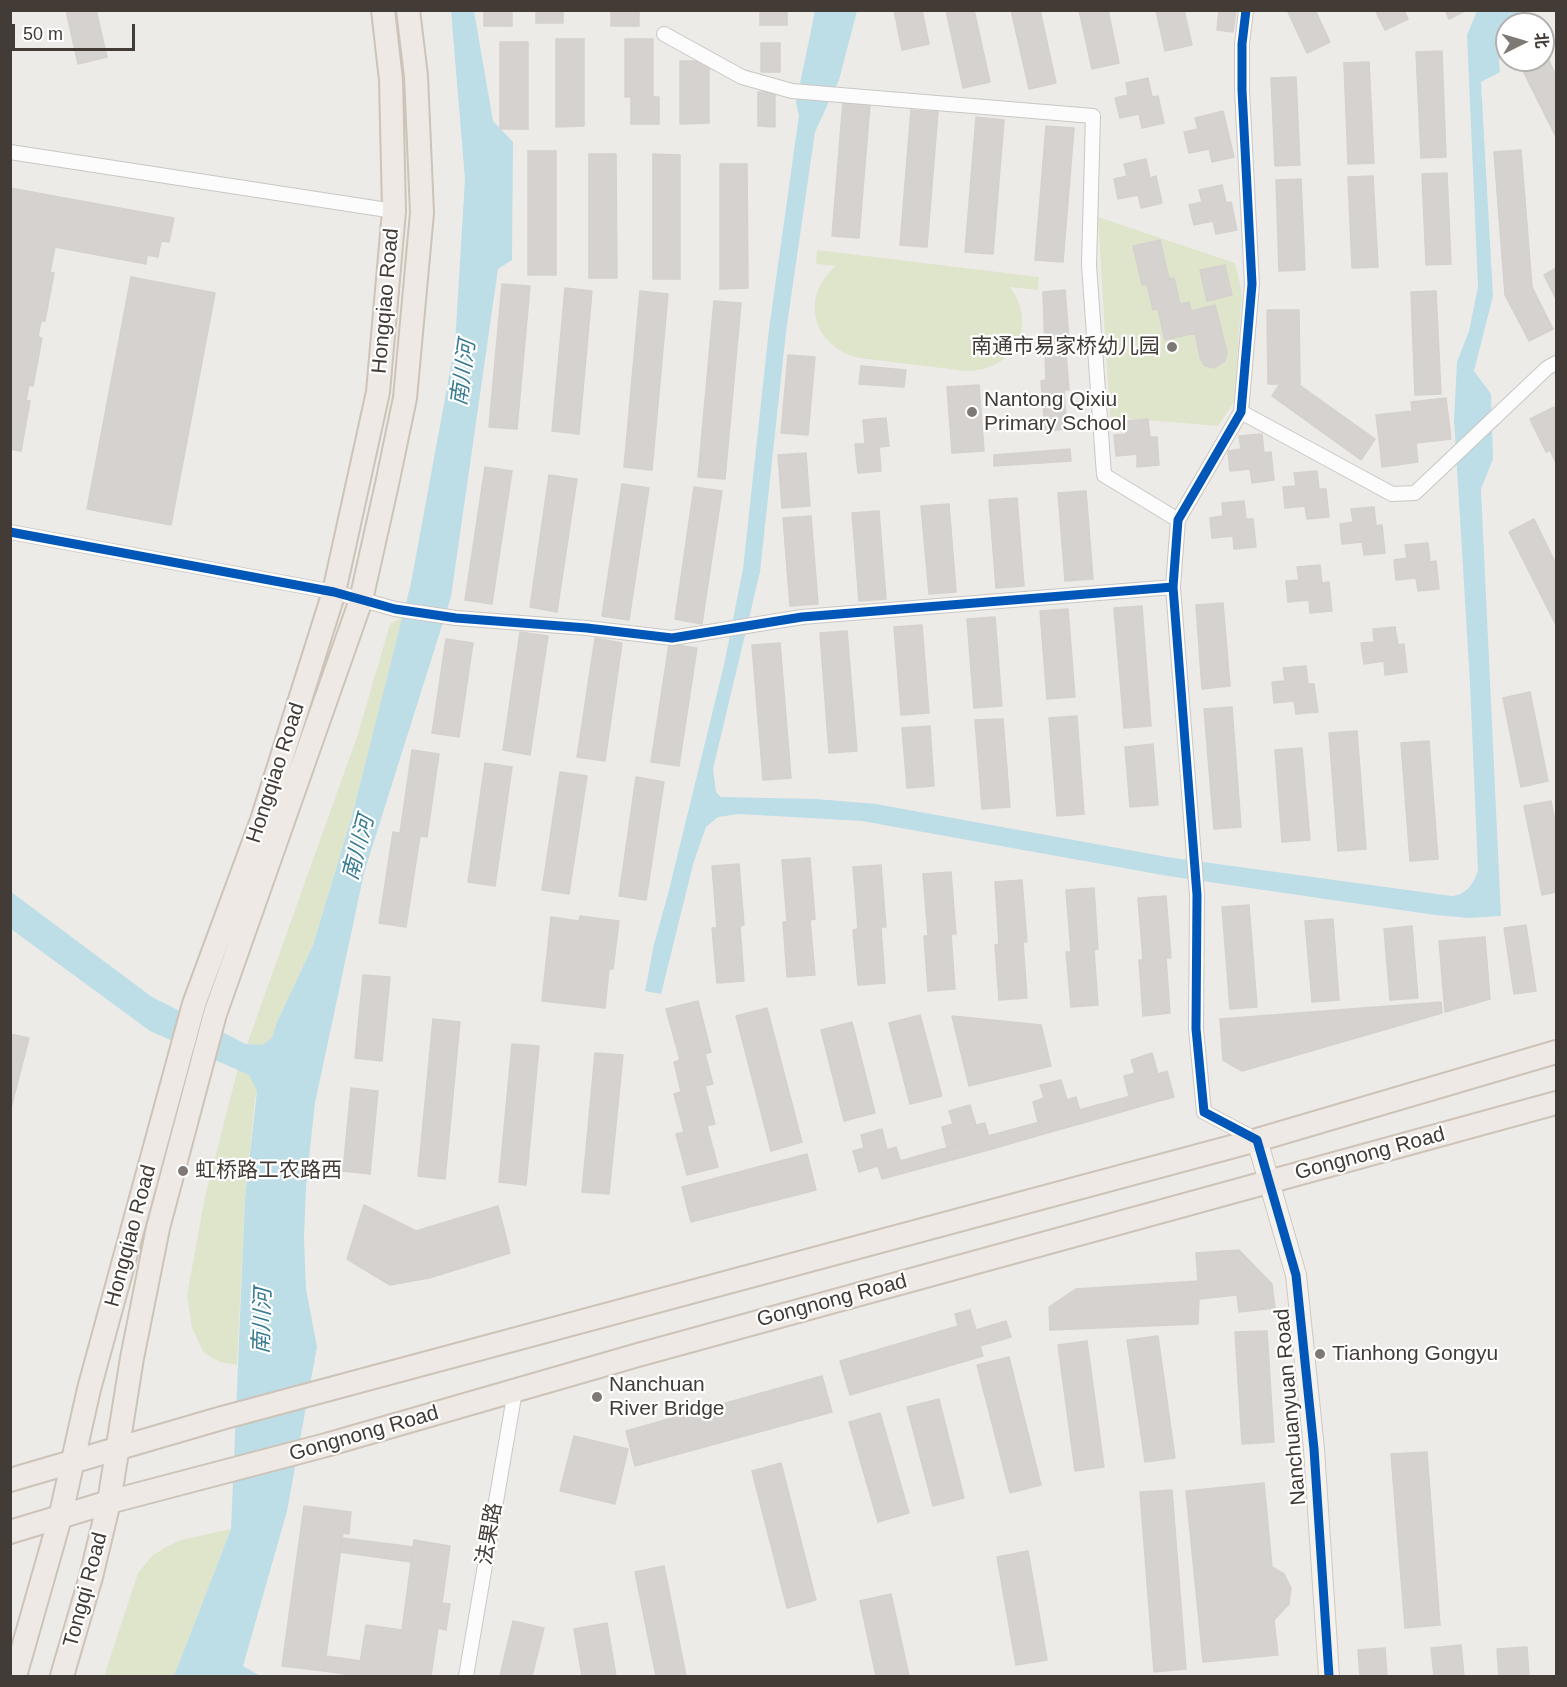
<!DOCTYPE html>
<meta charset="utf-8">
<style>
body{margin:0}
#map{position:relative;width:1567px;height:1687px;overflow:hidden;background:#edebe8;font-family:Helvetica,"Noto Sans SC",sans-serif}
canvas{display:block}
.frame{position:absolute;inset:0;border:12px solid #423b36;pointer-events:none}
.north{position:absolute;left:1495px;top:12px;width:60px;height:60px;box-sizing:border-box;background:#fff;border:2px solid #b3b1af;border-radius:50%;rotate:85deg;font-size:16px;font-weight:700;line-height:24px;text-align:center;color:#423b36}
.north::after{content:'';display:block;margin:auto;width:21px;height:27px;background:#7e7974;clip-path:polygon(50% 0,100% 100%,50% 72%,0 100%)}
.scale{position:absolute;left:12px;top:24px;width:123px;height:27px;box-sizing:border-box;border:3px solid #423b36;border-top:0;padding-left:8px;font-size:18px;line-height:21px;white-space:nowrap;color:#423b36;-webkit-text-stroke:4px #fff;paint-order:stroke}
</style>
<div id="map">
<canvas width="1567" height="1687"></canvas>
<div class="frame"></div>
<div class="north">北</div>
<div class="scale">50 m</div>
</div>
<script>
const context = document.querySelector('canvas').getContext('2d');
context.lineJoin = 'round';
function fillPath(path, color) {
  context.fillStyle = color;
  context.fill(path, 'evenodd');
}
function strokePath(path, color, width, dash) {
  context.strokeStyle = color;
  context.lineWidth = width;
  context.lineCap = dash ? 'butt' : 'round';
  context.setLineDash(dash || []);
  context.stroke(path);
}
function drawText(font, color, halo, rows, align = 'center') {
  context.font = font + ' Helvetica,"Noto Sans SC",sans-serif';
  context.lineWidth = 4.5;
  context.setLineDash([]);
  context.textBaseline = 'middle';
  context.strokeStyle = halo;
  context.fillStyle = color;
  for (const [text, x, y, turn = 0] of rows) {
    context.save();
    context.translate(x, y);
    context.rotate((+turn || 0) * Math.PI / 180);
    context.textAlign = isNaN(turn) ? turn : align;
    if (halo) context.strokeText(text, 0, 0);
    context.fillText(text, 0, 0);
    context.restore();
  }
}
fillPath(new Path2D(`
 M 1098,217 L 1235,263 L 1242,293 L 1234,402 L 1218,426 L 1110,417 ZM 1133,246 L 1169,279 L 1174,278 L 1180,304 L 1189,302 L 1191,311 L 1215,306 L 1227,352 L 1223,364 L 1214,368 L 1202,362 L 1196,333 L 1165,340 L 1158,309 L 1153,310 L 1147,284 L 1142,285 ZM 1225,265 L 1232,295 L 1207,301 L 1200,270 Z
 M 817,250 L 1039,277 L 1038,290 L 1010,287 C 1039,326 1014,371 966,371 L 859,358 C 814,347 798,298 836,266 L 816,264 Z
 M 403,617 L 352,816 L 313,945 L 277,1022 L 255,1100 L 245,1199 L 237,1365 L 220,1362 L 204,1353 L 192,1328 L 187,1295 L 205,1197 L 237,1072 L 358,734 L 390,624 Z
 M 231,1529 L 174,1676 L 104,1676 L 138,1573 L 152,1556 L 166,1547 L 181,1540 Z`), '#dfe5cb');
fillPath(new Path2D(`
 M 451,11 L 474,11 L 493,121 L 513,142 L 512,260 L 498,269 L 451,597 L 364,873 L 315,1103 L 306,1186 L 304,1238 L 306,1289 L 317,1347 L 287,1511 L 243,1666 L 260,1676 L 174,1676 L 231,1529 L 245,1199 L 257,1091 L 249,1075 L 150,1031 L 11,929 L 10,891 L 152,997 L 246,1044 L 262,1045 L 272,1038 L 277,1022 L 313,945 L 352,816 L 411,583 L 455,344 L 465,179 Z
 M 815,11 L 857,11 L 839,80 L 815,132 L 786,332 L 760,572 L 713,769 L 716,792 L 721,797 L 816,799 L 876,804 L 1167,857 L 1451,896 C 1466,895 1474,884 1478,870 L 1470,683 L 1454,420 L 1457,362 L 1469,331 L 1478,287 L 1467,35 L 1477,11 L 1520,11 L 1507,24 L 1499,62 L 1500,72 L 1481,82 L 1493,296 L 1474,371 L 1491,394 L 1493,459 L 1481,489 L 1501,916 L 1469,918 L 1435,915 L 1168,876 L 862,821 L 739,814 L 718,817 L 706,827 L 694,861 L 661,994 L 645,991 L 654,944 L 668,894 L 724,665 L 743,569 L 769,329 L 799,115 L 796,103 Z`), '#bddee7');
const building = new Path2D(`
 M 66,10 L 96,10 L 107,57 L 78,64 Z
 M 484,10 L 512,10 L 512,26 L 484,26 Z
 M 536,10 L 563,10 L 563,23 L 536,23 Z
 M 611,10 L 639,10 L 639,26 L 611,26 Z
 M 760,10 L 787,10 L 787,25 L 760,25 Z
 M 894,10 L 922,10 L 929,44 L 902,50 Z
 M 946,10 L 974,10 L 990,82 L 963,88 Z
 M 1011,10 L 1040,10 L 1056,83 L 1029,89 Z
 M 1079,10 L 1108,10 L 1119,63 L 1092,69 Z
 M 1156,10 L 1184,10 L 1192,45 L 1165,51 Z
 M 1219,10 L 1236,10 L 1233,32 L 1217,30 Z
 M 1287,10 L 1315,10 L 1330,42 L 1307,53 Z
 M 1375,10 L 1404,10 L 1408,19 L 1385,30 Z
 M 1445,10 L 1467,10 L 1449,19 Z
 M 556,39 L 584,39 L 584,126 L 556,127 Z
 M 625,39 L 653,39 L 653,97 L 659,97 L 659,124 L 631,124 L 631,97 L 625,97 Z
 M 500,42 L 528,42 L 528,129 L 500,129 Z
 M 761,43 L 780,43 L 780,72 L 761,72 Z
 M 1442,51 L 1446,157 L 1421,158 L 1416,52 Z
 M 1548,58 L 1556,76 L 1556,137 L 1523,71 Z
 M 680,61 L 709,61 L 709,123 L 680,124 Z
 M 1369,62 L 1374,163 L 1348,164 L 1344,63 Z
 M 1296,77 L 1300,165 L 1275,166 L 1271,78 Z
 M 1148,78 L 1152,97 L 1158,96 L 1164,123 L 1142,128 L 1139,114 L 1120,118 L 1115,98 L 1128,95 L 1126,83 Z
 M 758,92 L 775,92 L 775,127 L 758,126 Z
 M 843,101 L 870,104 L 859,238 L 832,236 Z
 M 911,110 L 938,112 L 927,247 L 900,245 Z
 M 1223,111 L 1234,157 L 1212,162 L 1209,149 L 1189,153 L 1184,132 L 1198,129 L 1195,118 Z
 M 976,117 L 1004,120 L 993,254 L 965,252 Z
 M 1046,126 L 1074,128 L 1063,262 L 1035,260 Z
 M 1521,150 L 1532,287 L 1553,329 L 1529,341 L 1505,295 L 1494,152 Z
 M 528,151 L 556,151 L 556,275 L 528,275 Z
 M 589,154 L 616,154 L 617,278 L 589,278 Z
 M 653,154 L 680,155 L 680,279 L 653,279 Z
 M 1146,159 L 1150,178 L 1156,176 L 1162,203 L 1141,208 L 1138,195 L 1118,199 L 1114,179 L 1127,176 L 1124,164 Z
 M 720,164 L 747,164 L 748,288 L 720,289 Z
 M 1447,173 L 1451,264 L 1426,265 L 1422,174 Z
 M 1373,176 L 1378,267 L 1352,268 L 1348,177 Z
 M 1301,179 L 1305,270 L 1279,271 L 1276,180 Z
 M 1222,185 L 1226,203 L 1231,202 L 1237,230 L 1216,234 L 1213,221 L 1194,225 L 1189,205 L 1202,202 L 1199,190 Z
 M 10,188 L 174,218 L 169,242 L 161,241 L 158,257 L 147,255 L 146,264 L 55,247 L 50,272 L 54,273 L 45,321 L 41,321 L 38,337 L 42,338 L 33,386 L 29,385 L 26,400 L 30,401 L 21,451 L 10,449 Z
 M 1160,240 L 1169,279 L 1174,278 L 1180,304 L 1189,302 L 1196,333 L 1165,340 L 1158,309 L 1153,310 L 1147,284 L 1142,285 L 1133,246 Z
 M 1225,265 L 1232,295 L 1207,301 L 1200,270 Z
 M 1556,268 L 1556,299 L 1544,275 Z
 M 131,277 L 215,293 L 171,525 L 87,509 Z
 M 502,284 L 530,286 L 517,429 L 489,427 Z
 M 565,288 L 592,291 L 579,434 L 552,431 Z
 M 1065,290 L 1069,340 L 1065,341 L 1069,390 L 1064,390 L 1067,429 L 1045,431 L 1041,381 L 1046,380 L 1043,292 Z
 M 640,291 L 668,294 L 652,470 L 624,467 Z
 M 1436,291 L 1441,394 L 1415,395 L 1411,292 Z
 M 714,301 L 741,303 L 725,479 L 698,477 Z
 M 1215,305 L 1227,352 L 1225,361 L 1214,368 L 1205,366 L 1200,358 L 1191,311 Z
 M 1267,310 L 1299,310 L 1300,384 L 1268,384 Z
 M 788,355 L 815,357 L 808,435 L 781,433 Z
 M 861,366 L 906,370 L 904,387 L 859,384 Z
 M 1280,384 L 1298,384 L 1375,439 L 1361,460 L 1272,396 Z
 M 979,385 L 984,451 L 952,453 L 947,387 Z
 M 1446,398 L 1451,439 L 1416,443 L 1411,402 Z
 M 1554,407 L 1556,411 L 1556,463 L 1550,450 L 1546,452 L 1530,419 Z
 M 1412,411 L 1416,443 L 1380,448 L 1376,415 Z
 M 886,418 L 889,446 L 879,447 L 881,471 L 858,473 L 855,444 L 865,444 L 863,420 Z
 M 1148,419 L 1150,437 L 1157,437 L 1159,465 L 1137,467 L 1137,454 L 1116,456 L 1114,435 L 1126,434 L 1125,421 Z
 M 1262,434 L 1264,453 L 1271,452 L 1274,480 L 1252,483 L 1250,469 L 1230,471 L 1228,451 L 1241,449 L 1239,436 Z
 M 1416,443 L 1418,462 L 1382,467 L 1380,448 Z
 M 1070,449 L 1071,461 L 994,466 L 994,455 Z
 M 806,453 L 810,506 L 782,508 L 778,455 Z
 M 485,467 L 512,471 L 492,604 L 465,600 Z
 M 1317,471 L 1319,489 L 1326,489 L 1329,517 L 1307,519 L 1305,506 L 1285,508 L 1283,487 L 1296,486 L 1294,473 Z
 M 549,475 L 577,479 L 557,612 L 530,607 Z
 M 622,484 L 649,488 L 629,620 L 602,616 Z
 M 694,487 L 722,491 L 702,624 L 675,619 Z
 M 1086,491 L 1093,579 L 1065,581 L 1058,493 Z
 M 1017,498 L 1024,586 L 996,588 L 989,500 Z
 M 1244,501 L 1246,519 L 1253,519 L 1256,547 L 1234,549 L 1233,536 L 1212,538 L 1210,518 L 1223,516 L 1222,503 Z
 M 949,504 L 956,592 L 929,594 L 921,506 Z
 M 1374,507 L 1376,526 L 1382,525 L 1385,553 L 1364,555 L 1362,542 L 1342,544 L 1340,524 L 1353,522 L 1351,509 Z
 M 879,511 L 886,599 L 859,601 L 852,513 Z
 M 811,516 L 818,604 L 790,606 L 783,518 Z
 M 1534,519 L 1556,564 L 1556,625 L 1509,532 Z
 M 1428,543 L 1430,562 L 1436,561 L 1439,589 L 1418,591 L 1416,578 L 1396,580 L 1394,560 L 1407,558 L 1405,545 Z
 M 1320,565 L 1322,583 L 1329,582 L 1332,611 L 1310,613 L 1309,600 L 1288,602 L 1286,581 L 1299,580 L 1297,567 Z
 M 1223,603 L 1230,686 L 1202,689 L 1196,605 Z
 M 1142,606 L 1151,726 L 1124,728 L 1114,608 Z
 M 1068,609 L 1075,697 L 1047,699 L 1040,611 Z
 M 995,617 L 1002,706 L 974,708 L 967,619 Z
 M 922,625 L 929,713 L 901,715 L 894,627 Z
 M 1395,627 L 1398,645 L 1404,644 L 1407,672 L 1385,675 L 1384,661 L 1364,664 L 1361,643 L 1374,642 L 1373,629 Z
 M 847,631 L 857,751 L 829,753 L 820,633 Z
 M 520,632 L 548,636 L 530,755 L 503,750 Z
 M 595,638 L 622,643 L 605,761 L 577,757 Z
 M 446,639 L 473,643 L 459,737 L 432,733 Z
 M 780,643 L 791,778 L 763,780 L 752,645 Z
 M 669,644 L 697,648 L 679,766 L 651,762 Z
 M 1306,666 L 1308,684 L 1314,684 L 1318,712 L 1296,714 L 1294,701 L 1274,703 L 1272,682 L 1285,681 L 1283,668 Z
 M 1530,692 L 1548,781 L 1521,787 L 1503,698 Z
 M 1232,707 L 1241,827 L 1214,829 L 1204,709 Z
 M 1077,716 L 1084,814 L 1057,816 L 1049,718 Z
 M 1003,719 L 1010,807 L 982,809 L 975,720 Z
 M 930,726 L 934,786 L 907,788 L 902,728 Z
 M 1357,731 L 1366,849 L 1338,851 L 1329,733 Z
 M 1429,741 L 1438,859 L 1410,861 L 1401,743 Z
 M 1153,744 L 1158,805 L 1130,807 L 1125,747 Z
 M 1302,748 L 1310,840 L 1282,842 L 1275,750 Z
 M 412,750 L 439,754 L 427,837 L 420,836 L 406,927 L 379,923 L 393,832 L 400,833 Z
 M 485,763 L 512,767 L 495,886 L 468,882 Z
 M 560,772 L 587,776 L 569,894 L 542,890 Z
 M 636,777 L 664,782 L 646,900 L 619,896 Z
 M 1551,801 L 1556,827 L 1556,892 L 1542,895 L 1524,806 Z
 M 810,858 L 815,919 L 810,920 L 815,975 L 787,977 L 783,922 L 787,922 L 782,860 Z
 M 739,864 L 744,925 L 740,926 L 744,981 L 717,983 L 712,928 L 717,928 L 712,866 Z
 M 881,865 L 886,927 L 881,927 L 885,983 L 858,985 L 853,930 L 858,929 L 853,867 Z
 M 951,872 L 956,934 L 951,934 L 955,989 L 928,991 L 924,936 L 928,936 L 923,874 Z
 M 1022,880 L 1027,942 L 1023,942 L 1027,998 L 999,1000 L 995,945 L 999,944 L 995,882 Z
 M 1094,888 L 1098,949 L 1094,950 L 1098,1005 L 1071,1007 L 1066,952 L 1071,952 L 1066,890 Z
 M 1166,896 L 1171,958 L 1166,958 L 1170,1013 L 1143,1016 L 1139,960 L 1143,960 L 1138,898 Z
 M 1249,905 L 1257,1007 L 1230,1009 L 1222,907 Z
 M 580,916 L 619,921 L 613,969 L 609,969 L 605,1008 L 542,1001 L 551,917 L 579,921 Z
 M 1333,919 L 1339,1000 L 1312,1002 L 1305,921 Z
 M 1526,925 L 1536,991 L 1514,994 L 1504,928 Z
 M 1412,926 L 1418,998 L 1390,1000 L 1384,929 Z
 M 1485,937 L 1490,999 L 1445,1012 L 1439,941 Z
 M 363,975 L 390,977 L 382,1061 L 355,1058 Z
 M 698,1001 L 711,1052 L 705,1054 L 713,1084 L 705,1086 L 715,1124 L 707,1126 L 718,1167 L 687,1175 L 676,1134 L 684,1132 L 674,1094 L 681,1092 L 674,1062 L 680,1060 L 666,1009 Z
 M 1441,1002 L 1442,1013 L 1242,1071 L 1223,1060 L 1220,1019 Z
 M 767,1008 L 802,1142 L 771,1151 L 736,1016 Z
 M 920,1015 L 942,1096 L 910,1104 L 889,1023 Z
 M 952,1016 L 1041,1025 L 1051,1066 L 969,1086 Z
 M 433,1019 L 460,1022 L 445,1179 L 418,1176 Z
 M 852,1022 L 875,1113 L 844,1121 L 821,1030 Z
 M 10,1034 L 29,1038 L 10,1112 Z
 M 512,1044 L 539,1046 L 526,1185 L 499,1182 Z
 M 595,1053 L 623,1055 L 609,1194 L 582,1192 Z
 M 1152,1053 L 1158,1074 L 1167,1071 L 1174,1097 L 1152,1103 L 1149,1091 L 1129,1096 L 1124,1076 L 1135,1073 L 1131,1060 Z
 M 1061,1080 L 1067,1100 L 1076,1097 L 1083,1123 L 1061,1129 L 1058,1117 L 1038,1122 L 1033,1102 L 1044,1098 L 1040,1085 Z
 M 351,1088 L 378,1091 L 370,1174 L 343,1171 Z
 M 1149,1091 L 1152,1103 L 1083,1123 L 1079,1110 Z
 M 970,1105 L 976,1125 L 985,1123 L 992,1149 L 970,1155 L 967,1142 L 947,1148 L 942,1127 L 953,1124 L 949,1111 Z
 M 1058,1117 L 1061,1129 L 992,1149 L 988,1136 Z
 M 882,1129 L 887,1150 L 896,1147 L 904,1173 L 882,1179 L 878,1166 L 859,1172 L 853,1151 L 864,1148 L 861,1135 Z
 M 967,1142 L 970,1155 L 904,1173 L 900,1161 Z
 M 807,1154 L 816,1190 L 691,1222 L 682,1187 Z
 M 364,1205 L 416,1231 L 429,1278 L 390,1285 L 347,1259 Z
 M 498,1206 L 510,1253 L 429,1278 L 416,1231 Z
 M 1239,1250 L 1272,1284 L 1275,1308 L 1239,1312 L 1237,1295 L 1199,1299 L 1198,1324 L 1050,1330 L 1049,1307 L 1076,1289 L 1198,1281 L 1196,1253 Z
 M 970,1310 L 976,1330 L 1006,1321 L 1011,1337 L 980,1346 L 983,1356 L 850,1395 L 840,1361 L 958,1326 L 955,1314 Z
 M 1267,1331 L 1274,1442 L 1242,1444 L 1235,1332 Z
 M 1158,1336 L 1175,1458 L 1145,1462 L 1127,1340 Z
 M 1087,1341 L 1104,1467 L 1075,1471 L 1058,1345 Z
 M 1009,1357 L 1041,1485 L 1010,1493 L 977,1365 Z
 M 822,1376 L 832,1412 L 635,1466 L 626,1431 Z
 M 939,1399 L 964,1498 L 933,1506 L 907,1407 Z
 M 880,1413 L 909,1513 L 878,1522 L 849,1422 Z
 M 574,1436 L 628,1449 L 615,1504 L 560,1491 Z
 M 1427,1452 L 1440,1625 L 1405,1628 L 1391,1454 Z
 M 781,1463 L 816,1600 L 787,1608 L 752,1471 Z
 M 1264,1483 L 1272,1567 L 1284,1574 L 1291,1588 L 1289,1604 L 1274,1620 L 1278,1655 L 1203,1662 L 1186,1491 Z
 M 1172,1490 L 1186,1669 L 1154,1672 L 1140,1492 Z
 M 304,1506 L 351,1512 L 349,1534 L 343,1533 L 324,1671 L 282,1666 Z
 M 342,1538 L 414,1547 L 411,1562 L 340,1552 Z
 M 414,1540 L 450,1546 L 442,1603 L 450,1604 L 446,1630 L 438,1628 L 431,1676 L 358,1676 L 366,1625 L 402,1630 Z
 M 1028,1551 L 1047,1660 L 1016,1665 L 997,1557 Z
 M 664,1566 L 686,1676 L 656,1676 L 635,1572 Z
 M 891,1594 L 909,1676 L 876,1676 L 860,1601 Z
 M 513,1621 L 544,1628 L 532,1676 L 500,1676 Z
 M 607,1623 L 616,1676 L 582,1676 L 574,1629 Z
 M 1461,1645 L 1464,1676 L 1434,1676 L 1431,1648 Z
 M 1527,1647 L 1529,1676 L 1499,1676 L 1497,1649 Z
 M 1385,1648 L 1387,1676 L 1360,1676 L 1358,1650 Z
 M 326,1656 L 361,1661 L 358,1676 L 324,1671 Z`);
fillPath(building, '#d5d2cf');
strokePath(building, '#d5d1ce', 1.5);
const street = new Path2D(`
 M 1246,10 L 1242,44 L 1242,90 L 1252,284 L 1241,412 L 1178,520 L 1173,587 L 1197,895 L 1196,1029 L 1204,1112 L 1257,1140
 M 664,34 L 742,77 L 792,91 L 1093,116 L 1089,265 L 1104,475 L 1178,520
 M 10,152 L 394,211
 M 1241,412 L 1392,494 L 1415,493 L 1547,368 L 1556,363
 M 10,532 L 334,592 L 395,609 L 456,618 L 587,628 L 672,638 L 802,617 L 1173,587
 M 466,1676 L 515,1391`);
const secondary = new Path2D(`
 M 1257,1140 L 1296,1275 L 1314,1449 L 1329,1676`);
const primary = new Path2D(`
 M 10,1480 L 222,1418 L 1257,1140 L 1556,1052
 M 10,1532 L 109,1502 L 326,1445 L 638,1355 L 1556,1103
 M 15,1676 L 60,1518 L 89,1389 L 194,1004 L 262,820 L 334,592 L 378,392 L 394,211 L 391,80 L 383,10
 M 62,1676 L 91,1577 L 109,1502 L 132,1358 L 158,1228 L 215,1014 L 361,600 L 387,484 L 405,398 L 422,213 L 416,76 L 408,10`);
strokePath(street, '#c9c7c4', 16);
strokePath(secondary, '#cec9c3', 22);
strokePath(primary, '#cdc3b8', 26);
strokePath(street, '#fcfcfc', 14);
strokePath(secondary, '#f5f2ee', 20);
strokePath(primary, '#eee9e4', 22);
strokePath(new Path2D(`
 M 1246,10 L 1242,44 L 1242,90 L 1252,284 L 1241,412 L 1178,520 L 1173,587 L 1197,895 L 1196,1029 L 1204,1112 L 1257,1140 L 1296,1275 L 1314,1449 L 1329,1676
 M 10,532 L 334,592 L 395,609 L 456,618 L 587,628 L 672,638 L 802,617 L 1173,587`), '#0057b8', 9);
for (const [x, y, r, color] of [
 [1172,347,6,"#7e7974"],
 [972,412,6,"#7e7974"],
 [183,1171,6,"#7e7974"],
 [1320,1354,6,"#7e7974"],
 [597,1397,6,"#7e7974"]
]) {
  const dot = new Path2D();
  dot.arc(x, y, r, 0, 2 * Math.PI);
  context.fillStyle = color;
  context.fill(dot);
  strokePath(dot, '#fff', 2);
}
drawText('21px', '#423b36', '#fff', [
 ["Hongqiao Road",386,301,-85],
 ["Hongqiao Road",276,773,-72],
 ["Gongnong Road",1370,1154,-15],
 ["Hongqiao Road",131,1236,-75],
 ["Gongnong Road",832,1301,-15],
 ["Nanchuanyuan Road",1291,1407,-95],
 ["Gongnong Road",364,1434,-16],
 ["法果路",490,1534,-80],
 ["Tongqi Road",86,1590,-75]
]);
drawText('21px', '#423b36', '#fff', [
 ["南通市易家桥幼儿园",1160,347,"right"],
 ["Nantong Qixiu",984,400],
 ["Primary School",984,424],
 ["虹桥路工农路西",195,1171],
 ["Tianhong Gongyu",1332,1354],
 ["Nanchuan",609,1385],
 ["River Bridge",609,1409]
], 'left');
drawText('italic 22px', '#397c91', '#fff', [
 ["南川河",464,373,-82],
 ["南川河",359,848,-75],
 ["南川河",263,1321,-88]
]);
</script>
